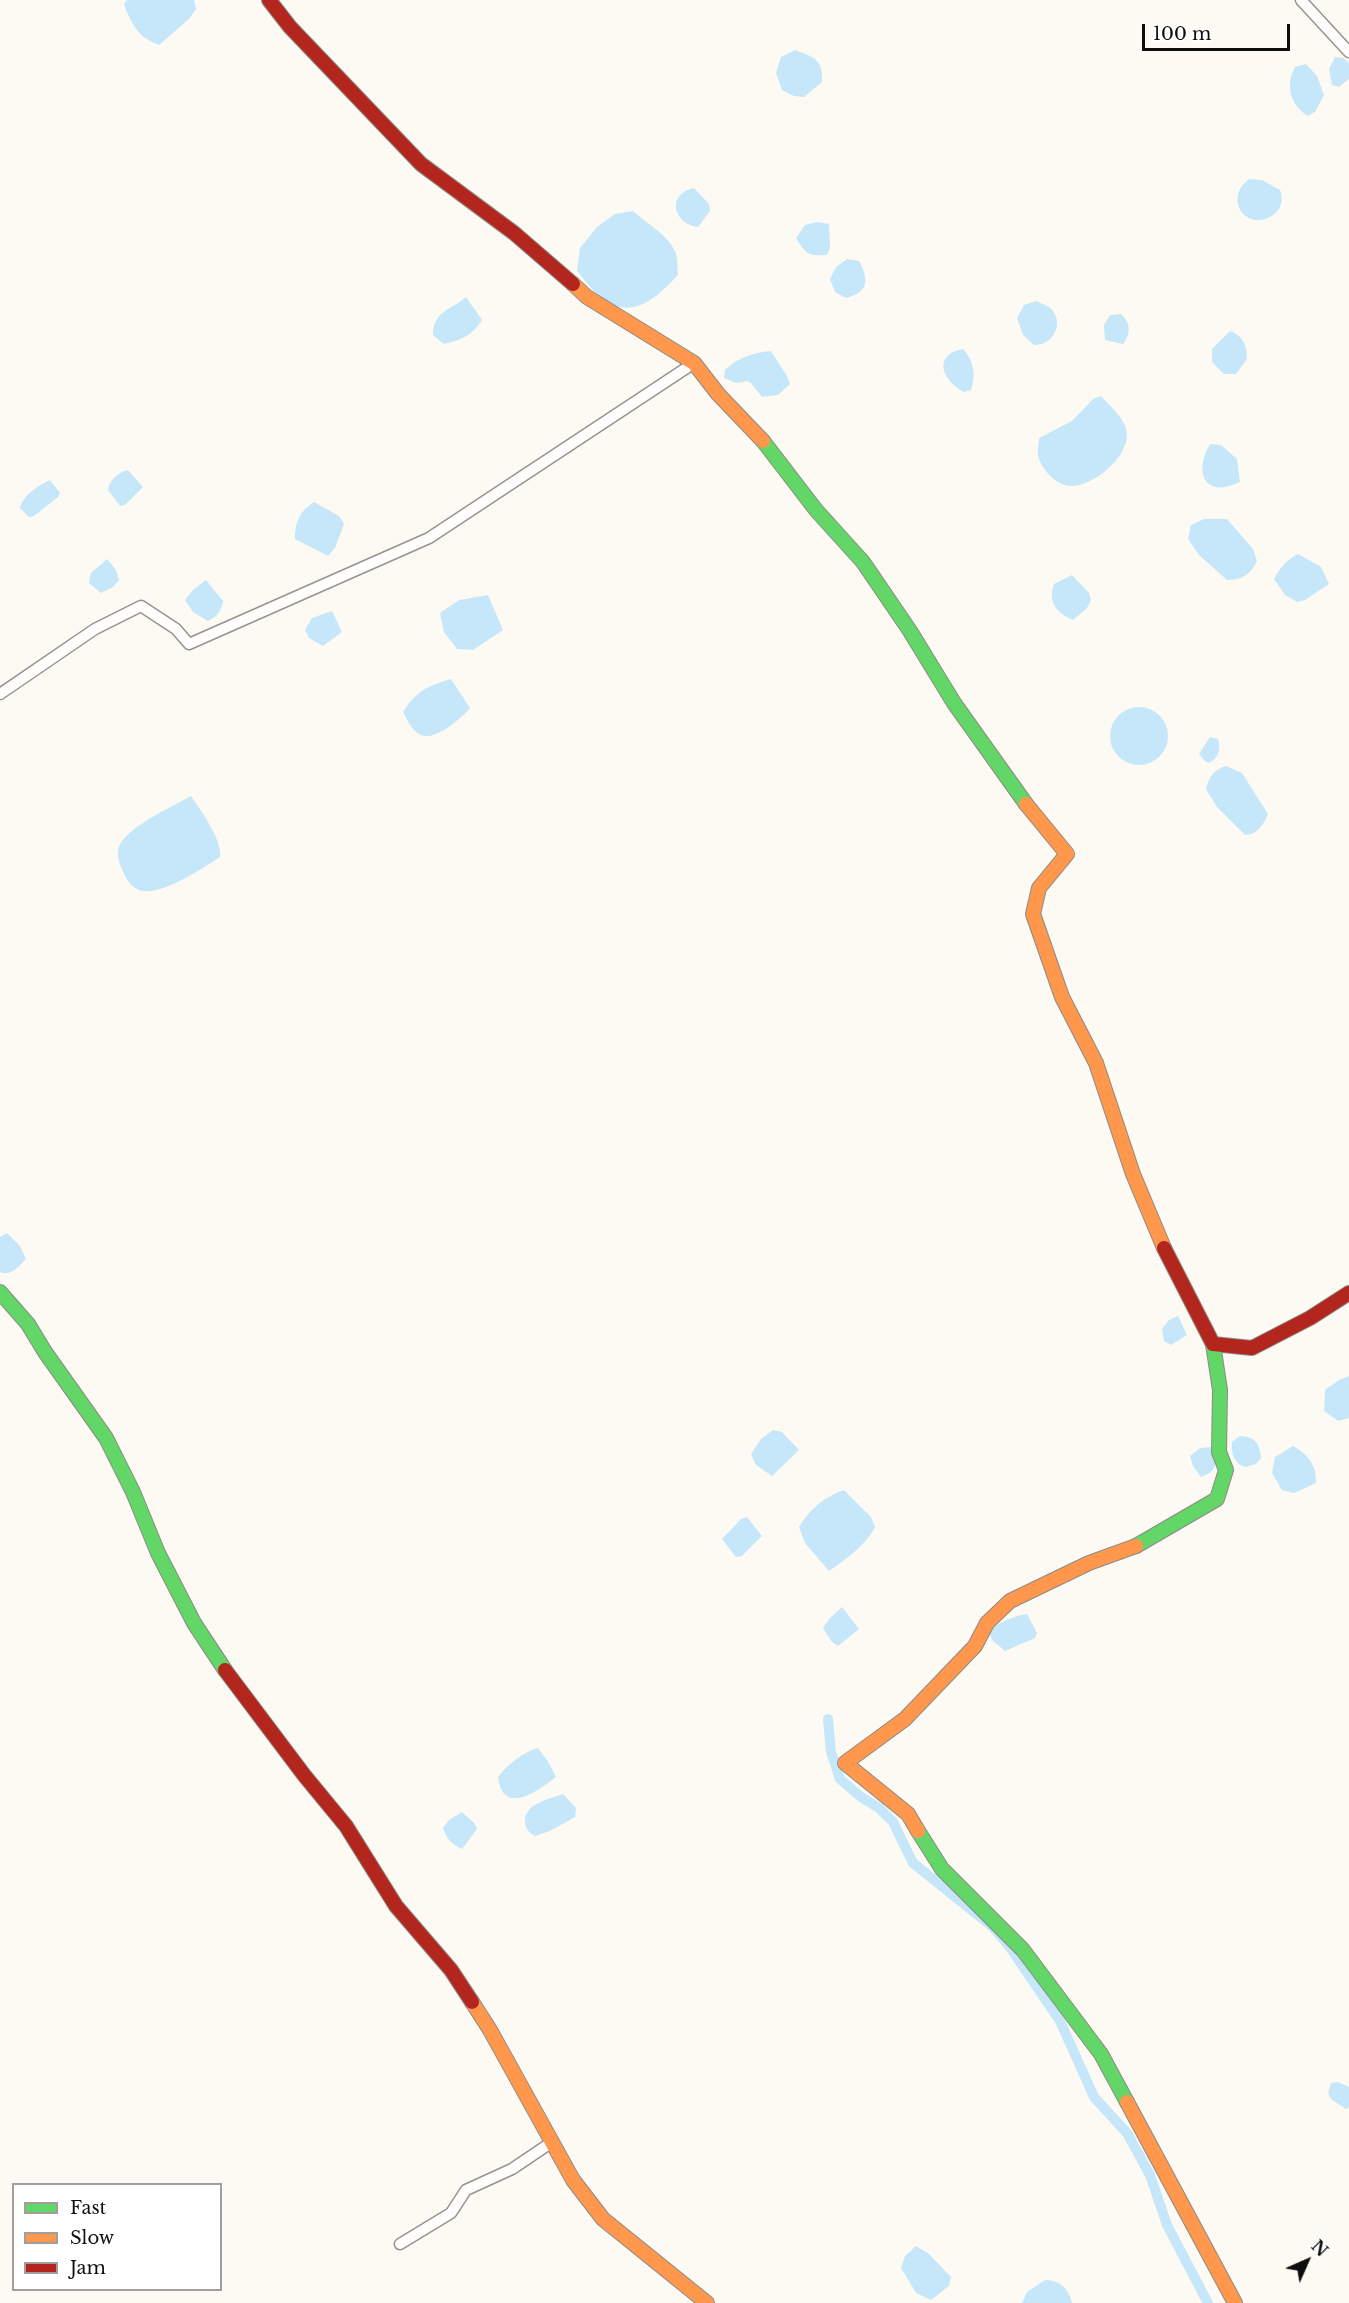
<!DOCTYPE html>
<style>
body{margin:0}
#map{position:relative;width:1349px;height:2303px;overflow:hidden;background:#fcfaf2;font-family:"Libre Baskerville",serif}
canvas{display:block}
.legend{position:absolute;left:12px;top:2183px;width:210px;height:108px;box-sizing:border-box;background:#fff;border:2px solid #9f9f9f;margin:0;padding:8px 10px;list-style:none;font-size:18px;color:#0e0e0e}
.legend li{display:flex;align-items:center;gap:12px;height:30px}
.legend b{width:30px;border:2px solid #9f9f9f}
.north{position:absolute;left:1277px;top:2231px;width:60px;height:60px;-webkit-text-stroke:4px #fff;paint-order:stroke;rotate:45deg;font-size:16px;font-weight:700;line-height:24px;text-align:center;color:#0e0e0e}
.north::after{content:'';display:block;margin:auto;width:21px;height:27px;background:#0e0e0e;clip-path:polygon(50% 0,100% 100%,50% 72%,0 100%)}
.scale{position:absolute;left:1142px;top:24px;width:148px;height:27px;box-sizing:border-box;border:3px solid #0e0e0e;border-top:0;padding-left:8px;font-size:18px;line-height:21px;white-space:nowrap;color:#0e0e0e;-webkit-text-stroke:4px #fff;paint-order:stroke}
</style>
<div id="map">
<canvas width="1349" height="2303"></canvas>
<ul class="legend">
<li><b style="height:8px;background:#63d668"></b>Fast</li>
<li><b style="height:8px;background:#ff974d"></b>Slow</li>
<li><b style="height:8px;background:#b3261e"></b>Jam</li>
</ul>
<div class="north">N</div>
<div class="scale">100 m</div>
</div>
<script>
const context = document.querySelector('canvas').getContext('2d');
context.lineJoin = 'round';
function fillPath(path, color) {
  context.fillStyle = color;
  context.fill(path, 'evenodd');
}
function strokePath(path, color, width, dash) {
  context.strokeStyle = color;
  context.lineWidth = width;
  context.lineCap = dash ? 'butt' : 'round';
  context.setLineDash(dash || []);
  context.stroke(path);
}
fillPath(new Path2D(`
 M 127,0 L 194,0 L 196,9 L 189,19 L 159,45 C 139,38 131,24 124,4 Z
 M 795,50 C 814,57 823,59 822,82 L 804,97 L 794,96 L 782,90 L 776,73 L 781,57 Z
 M 1335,57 L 1343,58 L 1349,63 L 1349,79 L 1339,87 L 1332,85 L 1329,69 Z
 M 1306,64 L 1317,76 L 1324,95 L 1315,112 L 1308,116 C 1290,105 1285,85 1295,67 Z
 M 1249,179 L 1262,180 L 1280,190 C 1291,219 1245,233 1238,204 C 1236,192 1241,186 1249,179 Z
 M 694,188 L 709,204 L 710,211 L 698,227 C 673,224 666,194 694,188 Z
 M 633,211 C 646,223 667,234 675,251 C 678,257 677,268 678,275 C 657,297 634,321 602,299 C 593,292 585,280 577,271 L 580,248 L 597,227 L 615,214 Z
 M 817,222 L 829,224 L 830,248 L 827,255 C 807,256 806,254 796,238 L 805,225 Z
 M 847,259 L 859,261 C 869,280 869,292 846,298 L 835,292 L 830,279 L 836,267 Z
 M 466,297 L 482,320 C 472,336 461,340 444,344 L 433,335 C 433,311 451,310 466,297 Z
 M 1036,301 C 1042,304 1050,306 1053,311 C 1064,326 1051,346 1034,345 L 1023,335 L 1017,318 L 1024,305 Z
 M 1121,314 C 1131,323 1131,334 1123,344 L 1105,340 L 1104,325 L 1110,315 Z
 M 1230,331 C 1243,336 1247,345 1247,359 L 1236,374 L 1224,374 L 1212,362 L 1212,349 Z
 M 963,349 C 974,361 976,375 971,390 L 964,392 C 942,381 932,355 963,349 Z
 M 771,351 L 787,376 L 790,384 L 778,395 L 762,397 L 751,383 L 747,381 L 736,383 L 724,378 L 725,370 C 739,357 752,353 771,351 Z
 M 1101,396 C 1109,405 1124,418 1126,429 C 1133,454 1094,487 1070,486 C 1056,485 1042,470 1038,456 C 1037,451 1039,443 1039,438 L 1072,421 L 1093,399 Z
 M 1210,444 L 1221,445 L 1237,459 L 1240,482 C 1205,499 1193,473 1210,444 Z
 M 128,470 L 143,487 L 125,505 L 120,506 L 108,490 C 109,480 119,472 128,470 Z
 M 50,480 L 60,493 L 58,497 L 34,516 L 29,517 L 20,508 C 23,495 38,486 50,480 Z
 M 314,502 L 339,516 L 344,524 L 335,548 L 328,556 L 295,539 C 295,522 299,512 314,502 Z
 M 1204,519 L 1227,519 L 1253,549 L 1257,561 C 1250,575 1242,580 1227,580 L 1199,555 L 1188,539 L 1191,525 Z
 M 1298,554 L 1321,567 L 1329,584 L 1305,600 L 1297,602 L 1285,595 L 1274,579 C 1280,568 1286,560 1298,554 Z
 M 107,559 L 116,570 L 119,580 L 113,587 L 101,593 L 89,583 L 91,573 Z
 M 1072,575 L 1089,593 L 1091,600 L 1087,608 L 1073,620 C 1057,613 1047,602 1054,584 Z
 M 206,580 L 223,601 C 222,610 217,617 208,621 L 193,612 L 185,600 L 193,590 Z
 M 488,595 L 503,630 L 473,650 L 457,649 L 444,632 L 440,613 L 459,600 Z
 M 332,611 L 342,632 L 323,646 L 309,638 L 305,630 L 312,618 Z
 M 451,679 L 470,708 C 462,718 438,738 425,736 C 413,734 408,721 403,712 C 416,691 428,686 451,679 Z
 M1110 736a29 29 0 1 1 58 0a29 29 0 1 1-58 0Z
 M 1210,737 L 1218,739 C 1221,749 1219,759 1208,763 L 1204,760 L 1199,754 Z
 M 1226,766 L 1242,773 L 1268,814 C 1264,824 1257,835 1245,835 L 1217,807 L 1206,789 C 1209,776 1214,770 1226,766 Z
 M 191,796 C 200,809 223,841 220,857 C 203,868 156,900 137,889 C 128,884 125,876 121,867 C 118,859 116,849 122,841 C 139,821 168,809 191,796 Z
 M 7,1233 L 20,1246 L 26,1259 C 19,1266 11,1277 0,1272 L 0,1237 Z
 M 1178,1316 L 1187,1335 L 1171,1345 L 1164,1341 L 1162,1329 L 1169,1320 Z
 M 1349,1376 L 1349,1418 L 1338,1421 L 1324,1411 L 1325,1390 L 1339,1380 Z
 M 773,1430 L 782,1432 L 799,1450 L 772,1476 L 756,1465 L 751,1454 L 761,1439 Z
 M 1240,1436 C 1255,1437 1260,1443 1261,1458 L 1256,1464 L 1246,1467 C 1234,1465 1231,1453 1232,1442 Z
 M 1293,1446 C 1308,1454 1317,1466 1316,1483 L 1294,1493 L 1282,1490 L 1272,1473 L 1275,1457 Z
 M 1211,1447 C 1217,1462 1219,1471 1201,1477 L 1193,1466 L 1190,1456 L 1200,1448 Z
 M 844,1490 L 871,1517 L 875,1527 C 867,1544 844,1561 829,1571 L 805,1543 L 799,1527 C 810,1509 824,1497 844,1490 Z
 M 747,1517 L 762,1536 L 742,1556 L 736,1557 L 722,1539 L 741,1519 Z
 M 842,1607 L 859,1629 L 838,1646 L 831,1641 L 823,1628 L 830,1618 Z
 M 1027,1614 L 1037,1633 L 1035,1638 L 1005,1651 L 992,1640 L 989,1632 C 998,1622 1014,1616 1027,1614 Z
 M 538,1748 L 549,1763 L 556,1777 C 538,1791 503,1817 498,1777 C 508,1764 523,1752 538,1748 Z
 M 563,1794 L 576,1808 L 575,1817 L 550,1831 L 535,1836 C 529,1833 525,1828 525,1821 C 525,1803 550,1799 563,1794 Z
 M 462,1812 L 474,1823 L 477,1829 L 462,1849 C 452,1844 447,1840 443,1828 L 449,1820 Z
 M 1338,2082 L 1349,2087 L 1349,2107 L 1346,2109 L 1331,2099 L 1328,2093 L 1331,2083 Z
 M 916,2246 L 929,2254 L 951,2277 L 949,2286 L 931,2300 L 916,2293 L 901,2268 L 905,2256 Z
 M 1045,2280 C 1060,2280 1069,2289 1072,2303 L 1022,2303 L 1027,2292 Z`), '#c6e7f9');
strokePath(new Path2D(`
 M 828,1719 L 831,1752 L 840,1779 L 861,1797 L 879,1808 L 893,1822 L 913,1863 L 993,1927 L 1009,1946 L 1060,2021 L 1094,2097 L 1127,2133 L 1150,2175 L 1167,2225 L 1208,2303`), '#c6e7f9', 10);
const street = new Path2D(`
 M 1301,0 L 1349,52
 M 0,694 L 95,629 L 141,606 L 176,629 L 189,644 L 429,538 L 694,363
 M 400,2244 L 451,2213 L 466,2190 L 512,2169 L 552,2142`);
const fast = new Path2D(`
 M 763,441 L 816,510 L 863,562 L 910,631 L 954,703 L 1026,804
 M 0,1292 L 28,1324 L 45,1352 L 106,1438 L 133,1492 L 158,1553 L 194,1623 L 225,1670
 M 1136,1546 L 1217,1499 L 1226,1470 L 1219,1452 L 1220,1390 L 1213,1344
 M 918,1831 L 942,1869 L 1023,1950 L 1101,2054 L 1127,2102`);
const slow = new Path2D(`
 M 573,284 L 587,297 L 694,363 L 718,394 L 763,441
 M 1026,804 L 1067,854 L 1039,888 L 1033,914 L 1062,997 L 1096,1063 L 1133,1174 L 1164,1248
 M 918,1831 L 908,1814 L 845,1763 L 905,1719 L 975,1646 L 987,1623 L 1010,1601 L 1089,1563 L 1136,1546
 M 472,2002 L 490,2030 L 573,2180 L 603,2219 L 707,2303
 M 1127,2102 L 1235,2303`);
const jam = new Path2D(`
 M 269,0 L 290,27 L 421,164 L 514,233 L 573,284
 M 1164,1248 L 1213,1344 L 1252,1348 L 1310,1318 L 1349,1293
 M 225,1670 L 304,1775 L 346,1826 L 396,1906 L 451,1970 L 472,2002`);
strokePath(street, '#959491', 13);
strokePath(fast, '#8c8b87', 16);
strokePath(slow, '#8c8b87', 16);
strokePath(jam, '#8c8b87', 16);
strokePath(street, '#fffefd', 10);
strokePath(fast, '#63d668', 14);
strokePath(slow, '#ff974d', 14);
strokePath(jam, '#b3261e', 14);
</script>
